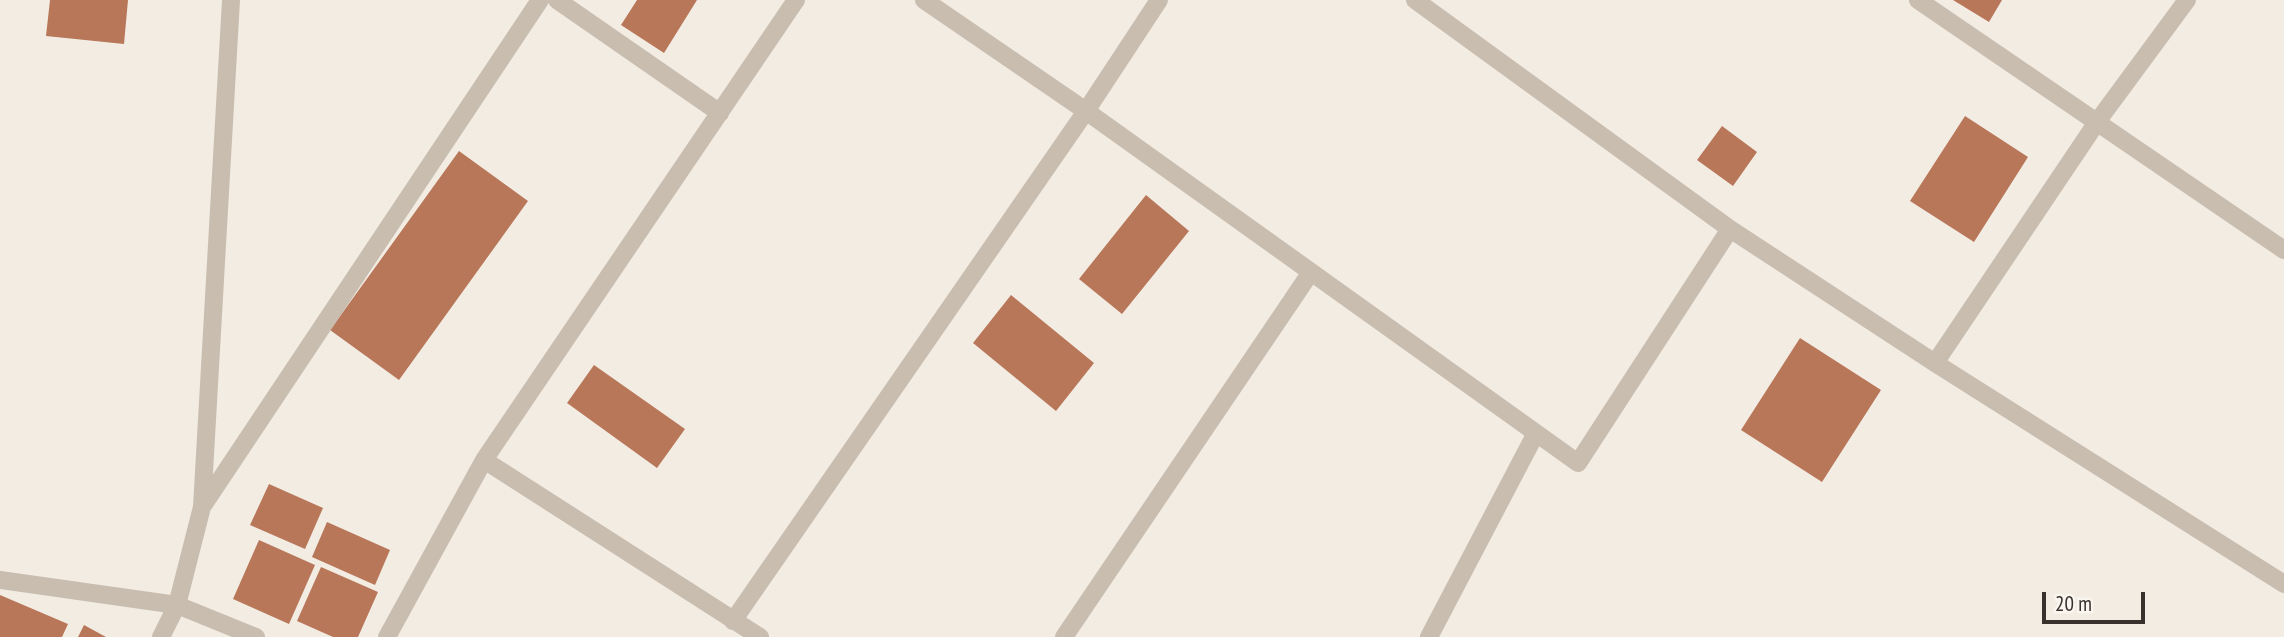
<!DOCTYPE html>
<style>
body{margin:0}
#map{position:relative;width:2284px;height:637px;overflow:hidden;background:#f2ece3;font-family:"PT Sans Narrow",sans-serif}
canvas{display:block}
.scale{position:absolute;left:2042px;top:592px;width:103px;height:32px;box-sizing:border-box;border:4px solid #39312d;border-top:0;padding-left:9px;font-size:21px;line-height:24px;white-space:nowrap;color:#39312d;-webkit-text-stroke:5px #f9f5ef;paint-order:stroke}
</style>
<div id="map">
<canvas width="2284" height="637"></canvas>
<div class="scale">20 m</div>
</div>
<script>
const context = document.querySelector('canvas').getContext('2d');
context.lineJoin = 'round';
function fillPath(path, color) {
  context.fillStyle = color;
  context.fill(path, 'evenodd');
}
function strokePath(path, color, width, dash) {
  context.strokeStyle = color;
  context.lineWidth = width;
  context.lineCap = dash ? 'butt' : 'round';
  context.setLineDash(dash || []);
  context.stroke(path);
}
fillPath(new Path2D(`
 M 50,0 L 128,0 L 124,44 L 46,36 Z
 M 637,0 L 697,0 L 664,53 L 621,25 Z
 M 1953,0 L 2002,0 L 1989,22 Z
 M 1965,116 L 2028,157 L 1974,242 L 1910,201 Z
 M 1722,126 L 1757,152 L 1733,186 L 1697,160 Z
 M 459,151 L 528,201 L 399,380 L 330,330 Z
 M 1146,195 L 1189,231 L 1122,314 L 1079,279 Z
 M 1011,295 L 1094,363 L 1056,411 L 973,343 Z
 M 1800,338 L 1881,390 L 1822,482 L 1741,430 Z
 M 594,365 L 685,429 L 657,468 L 567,403 Z
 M 269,484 L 323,508 L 305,549 L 250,525 Z
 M 327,522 L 390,550 L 375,585 L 312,557 Z
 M 259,540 L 315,565 L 289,624 L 233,599 Z
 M 321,567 L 378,592 L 358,637 L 333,637 L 297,621 Z
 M 0,595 L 68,624 L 62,637 L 0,637 Z
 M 84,625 L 106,637 L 78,637 Z`), '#b9775a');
strokePath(new Path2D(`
 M 557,0 L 720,113
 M 924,0 L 1086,111 L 1578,463 L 1730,229
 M 1415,0 L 1730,229 L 1935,363 L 2284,584
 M 1918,0 L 2284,250
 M 1935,363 L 2097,122 L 2187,0
 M 484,460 L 760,637
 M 204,504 L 540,0
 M 0,580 L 177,605 L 256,637
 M 733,621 L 1086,111 L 1159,0
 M 161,637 L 177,605 L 202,507 L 231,0
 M 387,637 L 484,460 L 796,0
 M 1064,637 L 1311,272
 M 1429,637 L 1536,433`), '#c9bdb0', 18);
</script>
